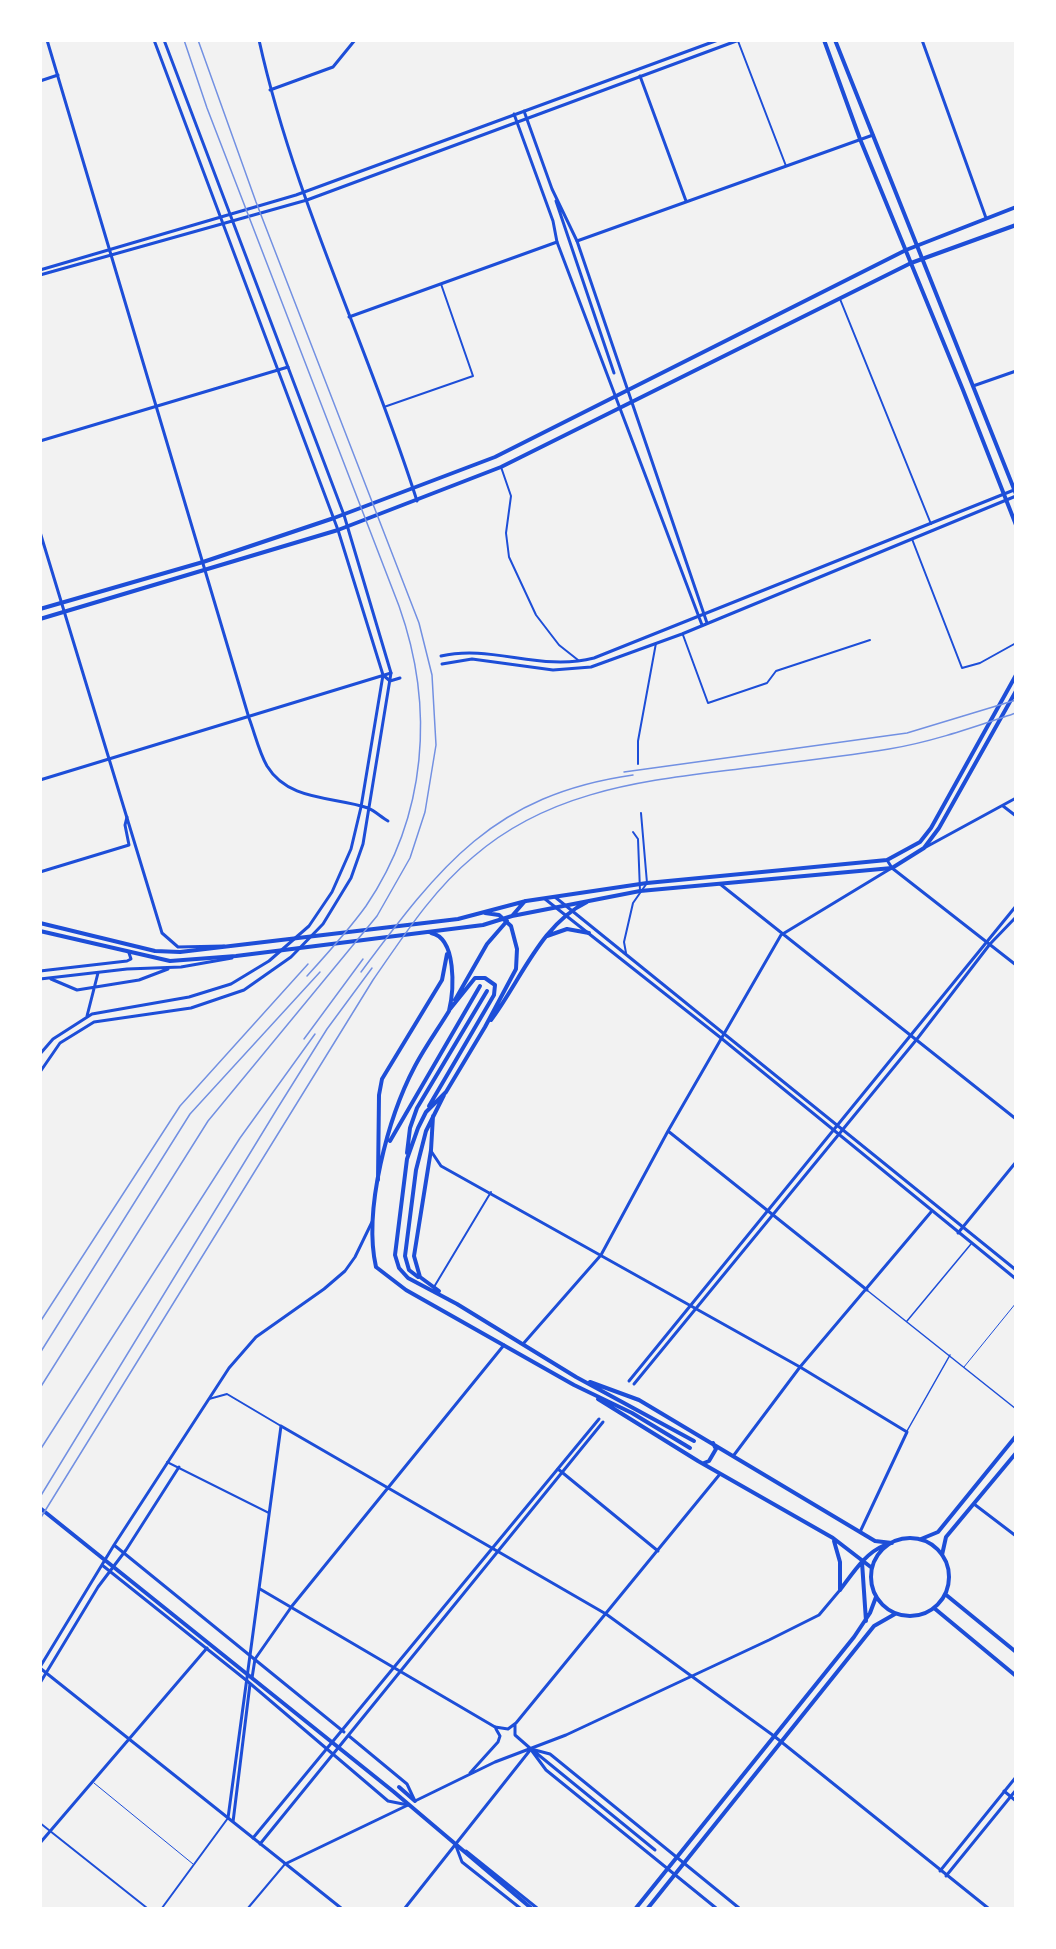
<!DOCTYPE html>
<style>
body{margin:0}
#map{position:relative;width:1056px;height:1949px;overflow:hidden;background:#f2f2f2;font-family:Commissioner,sans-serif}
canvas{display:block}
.frame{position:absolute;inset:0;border:42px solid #fff;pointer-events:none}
</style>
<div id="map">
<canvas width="1056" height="1949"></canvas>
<div class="frame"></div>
</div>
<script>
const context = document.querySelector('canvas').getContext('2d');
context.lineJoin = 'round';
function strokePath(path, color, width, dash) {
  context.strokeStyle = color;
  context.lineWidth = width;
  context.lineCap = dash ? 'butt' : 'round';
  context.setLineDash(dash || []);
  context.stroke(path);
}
strokePath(new Path2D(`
 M 964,1367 L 1016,1303
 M 94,1783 L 193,1864`), '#1d4ed8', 1);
strokePath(new Path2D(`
 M 868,1291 L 1016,1409
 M 907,1321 L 971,1244
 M 907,1431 L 950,1355`), '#1d4ed8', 1.5);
strokePath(new Path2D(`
 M 738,41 L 786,166
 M 840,299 L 931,524
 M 384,407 L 473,376 L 441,284
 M 501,467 L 511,496 L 506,533 L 509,557 L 536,615 L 559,645 L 578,660
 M 912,539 L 962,668 L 980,663 L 1016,643
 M 683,635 L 708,703 L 767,683 L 776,671 L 870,640
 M 638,764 L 638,741 L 656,643
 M 633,832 L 638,839 L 640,891
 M 626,953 L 624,942 L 633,903 L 647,883 L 641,813
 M 434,1287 L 491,1192
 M 209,1399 L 227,1394 L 281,1426
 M 167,1462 L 269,1513
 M 40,1823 L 147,1908
 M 162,1908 L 228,1818
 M 248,1908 L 285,1864`), '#1d4ed8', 2);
strokePath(new Path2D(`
 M 259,40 C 294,199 368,346 417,501
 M 922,40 L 986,218
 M 640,76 L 686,201
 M 40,81 L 58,75
 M 270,90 L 333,67 L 355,40
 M 577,241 L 873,135
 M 349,317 L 557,242
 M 973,386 L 1016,371
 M 40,441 L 288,367
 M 40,780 L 391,673
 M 1003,806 L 1016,816
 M 887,860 L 892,868 L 1016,965
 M 40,872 L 129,845 L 125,825 L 127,817
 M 720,884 L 1016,1119
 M 668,1131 L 867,1290
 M 431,1151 L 441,1166 L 800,1367 L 907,1432 L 860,1532
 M 958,1233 L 1016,1162
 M 523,1344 L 601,1255 L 668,1131 L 781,935 L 890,869
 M 734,1455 L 800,1367 L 931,1212
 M 558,1469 L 658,1551
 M 974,1504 L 1016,1536
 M 40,1668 L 341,1908
 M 252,1678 L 255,1659 L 292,1606 L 504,1345
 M 495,1727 L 508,1729 L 516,1723 L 720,1474
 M 470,1773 L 498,1742 L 500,1736 L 496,1729
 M 1004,1791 L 1016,1801
 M 415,1801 L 495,1762 L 566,1735 L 769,1640 L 819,1615 L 840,1590
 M 228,1818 L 281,1426 L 606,1614 L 774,1736 L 988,1908
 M 233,1822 L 250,1684
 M 40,1843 L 207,1648
 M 285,1864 L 408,1805
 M 405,1908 L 531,1749 L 515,1735 L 515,1725`), '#1d4ed8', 3);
strokePath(new Path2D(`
 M 47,40 L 249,718 C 255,734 259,752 267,766 C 289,802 334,796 368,808 C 375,811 381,817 388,821
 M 524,111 L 552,189 L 577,241 L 707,623
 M 514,114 L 553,221 L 557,242 L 702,625
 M 556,201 L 614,373
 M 40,270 L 296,195 L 718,40
 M 40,275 L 307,200 L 739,40
 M 40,532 L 162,933 L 178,947 L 224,946
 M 441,656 C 492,644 540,672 594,658 L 1014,490
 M 442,664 L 472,659 L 553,670 L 591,667 L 682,634 L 1016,496
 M 383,675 L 390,681 L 400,678
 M 926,847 L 1016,798
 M 555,897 L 1016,1270
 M 545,899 L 721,1038 L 1016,1279
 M 40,971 L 127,961 L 131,959 L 129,953
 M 40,979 L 127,969 L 181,967 L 232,958
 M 51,979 L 77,990 L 139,980 L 168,969
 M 87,1016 L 98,973
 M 40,1054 L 53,1039 L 92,1014 L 189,997 L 231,984 L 269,961 L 309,926 L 332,892 L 351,849 L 361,807 L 383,675 L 338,530 L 154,40
 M 40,1072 L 60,1043 L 94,1022 L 191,1008 L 244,990 L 291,957 L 323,924 L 351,878 L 363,844 L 391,673 L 344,515 L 164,40
 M 629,1381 L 1016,906
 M 634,1384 L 917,1039 L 990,944 L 1016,917
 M 114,1545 L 344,1732
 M 102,1565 L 246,1680 L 388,1801 L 408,1805
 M 260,1589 L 495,1727
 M 40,1667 L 114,1545 L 229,1368 L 256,1337 L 324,1289 L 345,1271 L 355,1257 L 372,1222
 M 40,1683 L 98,1587 L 126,1550 L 179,1467
 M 349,1736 L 407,1784 L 414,1799
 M 531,1749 L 550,1754 L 739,1908
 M 532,1751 L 546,1770 L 716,1908
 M 535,1752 L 655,1850
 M 253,1838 L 599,1419
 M 260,1844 L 603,1422
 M 456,1846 L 462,1862 L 520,1908
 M 466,1851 L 537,1908
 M 940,1871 L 1016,1777
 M 946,1876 L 1016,1790`), '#1d4ed8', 3);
strokePath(new Path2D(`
 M 824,40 L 860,139 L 963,390 L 1016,525
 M 835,40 L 1016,494
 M 485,913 L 499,915 L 511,926 L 517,949 L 516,969 L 485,1027 L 446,1092 L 426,1112 L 418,1128 L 407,1159 L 395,1255 L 399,1268 L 408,1278 L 457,1304 L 576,1377 L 694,1441
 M 512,916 L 525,901
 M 40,923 L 155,951 L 180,952 L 458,919 L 526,901 L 647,883 L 887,860 L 920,842 L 931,828 L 1016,675
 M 40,931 L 170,961 L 236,956 L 483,925 L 512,916 L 640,891 L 892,868 L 924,848 L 939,828 L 1016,691
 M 431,933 C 457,938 454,990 449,1011 C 438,1029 425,1047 415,1066 C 388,1117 363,1210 376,1267 L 406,1290 L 574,1385 L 632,1413 L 690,1448
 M 547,936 L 567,929 L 589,933
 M 455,1000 L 487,944 L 507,921
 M 491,1020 C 521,980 541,924 587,902
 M 429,1106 L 494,995 L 495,985 L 485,978 L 475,978 L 450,1009
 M 433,1116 L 431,1150 L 414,1256 L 420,1277 L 439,1291
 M 390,1141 L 480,986
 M 407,1153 L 410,1128 L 417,1108 L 487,991
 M 378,1180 L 379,1095 L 382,1079 L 442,980 L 447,954
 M 418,1277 L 409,1270 L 405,1256 L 416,1170 L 426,1131 L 444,1095
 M 590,1382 L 639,1400 L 875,1541 L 892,1543
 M 598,1399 L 698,1461 L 833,1538 L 872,1568
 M 704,1463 L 709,1461 L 716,1449 L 713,1443
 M 40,1508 L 394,1792 L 531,1908
 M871 1577a39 39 0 1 1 78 0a39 39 0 1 1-78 0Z
 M 921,1539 L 938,1532 L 1016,1436
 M 834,1541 L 840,1562 L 840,1589
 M 942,1555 L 946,1537 L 1016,1453
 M 862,1562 L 866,1621
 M 840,1590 C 853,1573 865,1553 885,1545
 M 945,1594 L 1016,1652
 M 934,1608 L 1016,1676
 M 399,1787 L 415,1801
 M 636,1908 L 854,1637 L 870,1613 L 876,1597
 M 648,1908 L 874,1626 L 895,1614`), '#1d4ed8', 4);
strokePath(new Path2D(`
 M 40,609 L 203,562 L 334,518 L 495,457 L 906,250 L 1016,207
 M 40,619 L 338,530 L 501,467 L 911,263 L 1016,225`), '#1d4ed8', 4);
strokePath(new Path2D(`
 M 184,40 L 207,108 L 399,606 C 435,707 427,816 366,906 C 348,931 327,954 307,976
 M 624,772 L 907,733 L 1016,700
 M 361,972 C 440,866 493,795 633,775
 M 304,1039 L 363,959
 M 40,1322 L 180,1106 L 308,964
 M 40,1353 L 190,1114 L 320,972
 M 40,1388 L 208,1121 L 377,916 L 410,858 L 425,812 L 436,745 L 432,675 L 419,623 L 256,202 L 198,40
 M 40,1450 L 240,1138 L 315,1034
 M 40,1497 L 277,1109 L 327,1029 L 372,968
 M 40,1519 L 373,980 C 403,937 432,891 473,857 C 544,795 632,782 722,771 C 777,764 833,758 889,749 C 932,742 974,727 1016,713`), '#7290e2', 1.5);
</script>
